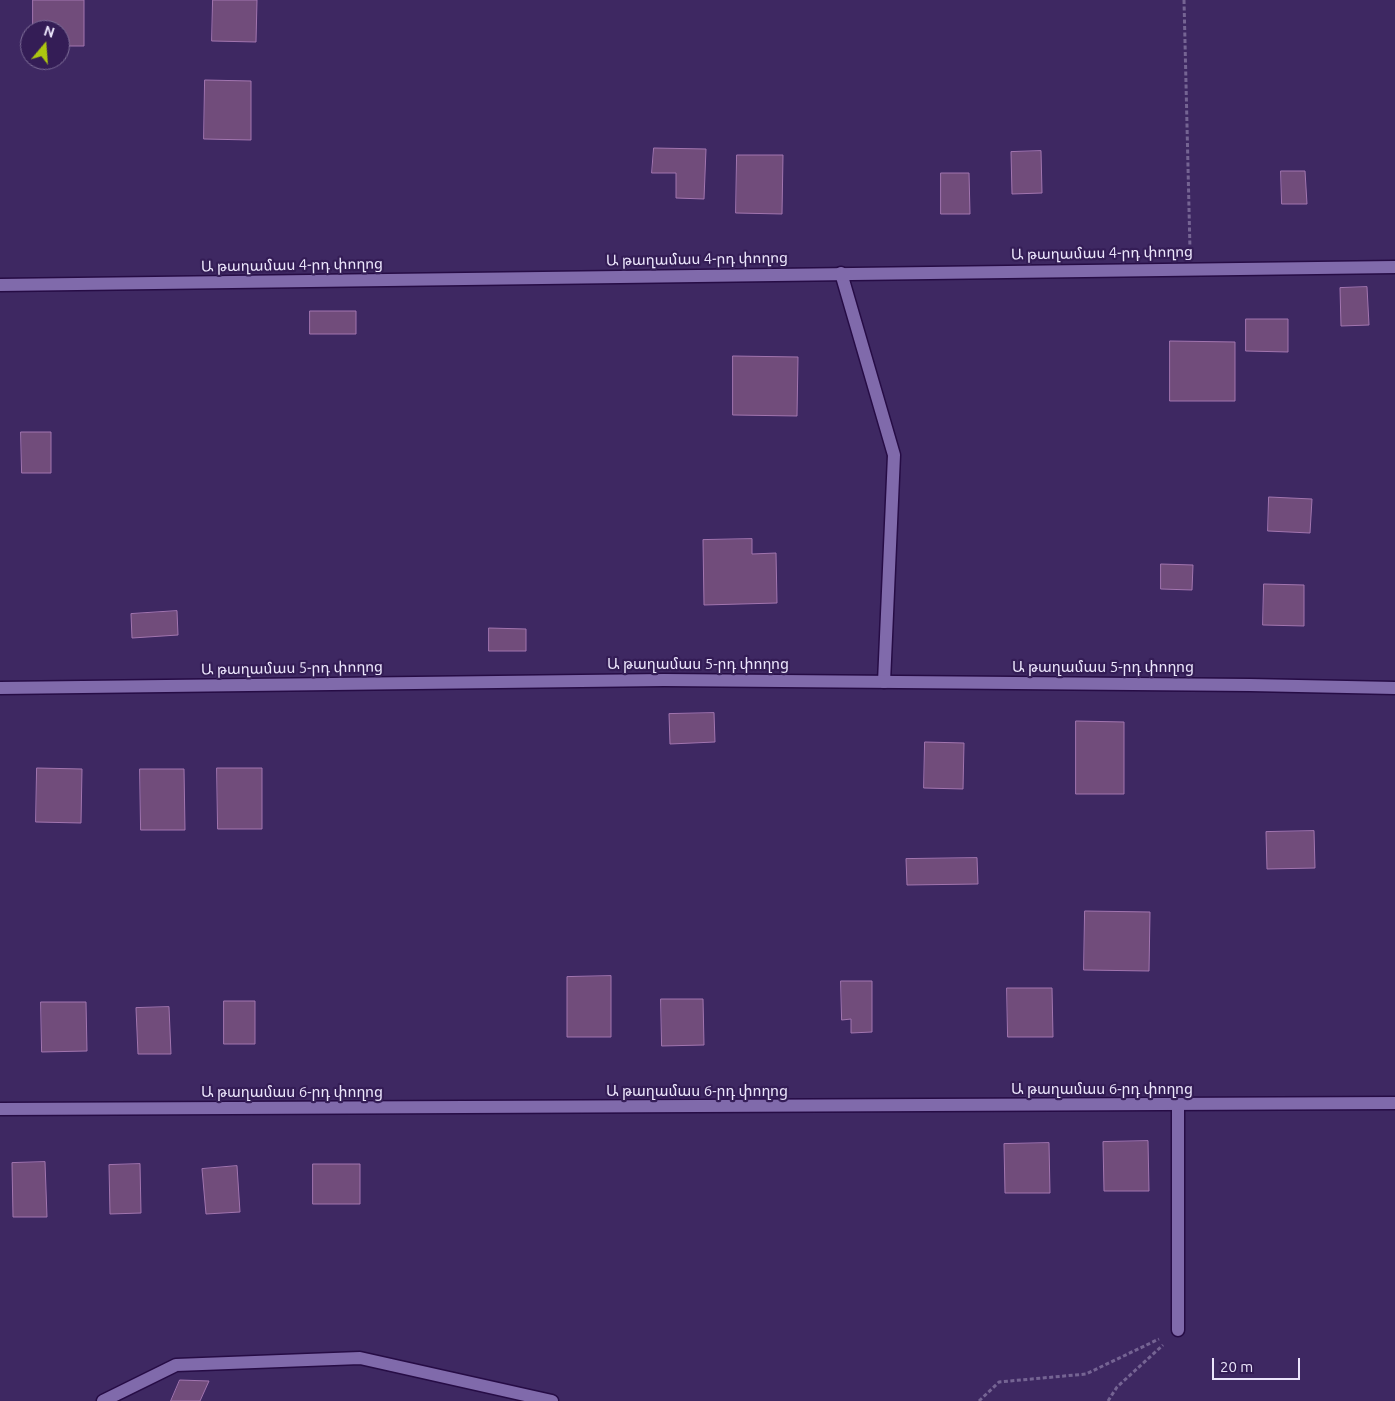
<!DOCTYPE html>
<meta charset="utf-8">
<style>
body{margin:0}
#map{position:relative;width:1395px;height:1401px;overflow:hidden;background:#3e2862;font-family:Ubuntu,sans-serif}
canvas{display:block}
.north{position:absolute;left:20px;top:20px;width:50px;height:50px;box-sizing:border-box;background:#341d56;border:1px solid #7d6d98;border-radius:50%;rotate:18deg;font-size:14px;font-weight:700;line-height:20px;text-align:center;color:#ebe5fb}
.north::after{content:'';display:block;margin:auto;width:18px;height:22px;background:#acc610;clip-path:polygon(50% 0,100% 100%,50% 72%,0 100%)}
.scale{position:absolute;left:1212px;top:1358px;width:88px;height:22px;box-sizing:border-box;border:2px solid #ebe5fb;border-top:0;padding-left:6px;font-size:15px;line-height:18px;white-space:nowrap;color:#ebe5fb;-webkit-text-stroke:4px #341d56;paint-order:stroke}
</style>
<div id="map">
<canvas width="1395" height="1401"></canvas>
<div class="north">N</div>
<div class="scale">20 m</div>
</div>
<script>
const context = document.querySelector('canvas').getContext('2d');
context.lineJoin = 'round';
function fillPath(path, color) {
  context.fillStyle = color;
  context.fill(path, 'evenodd');
}
function strokePath(path, color, width, dash) {
  context.strokeStyle = color;
  context.lineWidth = width;
  context.lineCap = dash ? 'butt' : 'round';
  context.setLineDash(dash || []);
  context.stroke(path);
}
function drawText(font, color, halo, rows, align = 'center') {
  context.font = font + ' Ubuntu,"Noto Sans Armenian",sans-serif';
  context.lineWidth = 4.5;
  context.setLineDash([]);
  context.textBaseline = 'middle';
  context.strokeStyle = halo;
  context.fillStyle = color;
  for (const [text, x, y, turn = 0] of rows) {
    context.save();
    context.translate(x, y);
    context.rotate((+turn || 0) * Math.PI / 180);
    context.textAlign = isNaN(turn) ? turn : align;
    if (halo) context.strokeText(text, 0, 0);
    context.fillText(text, 0, 0);
    context.restore();
  }
}
const building = new Path2D(`
 M 33,0 L 84,0 L 84,46 L 60,46 L 60,30 L 33,30 Z
 M 213,0 L 257,0 L 256,42 L 212,41 Z
 M 205,80 L 251,81 L 251,140 L 204,139 Z
 M 654,148 L 706,149 L 704,199 L 676,198 L 676,173 L 652,173 Z
 M 1041,151 L 1042,193 L 1012,194 L 1011,152 Z
 M 737,155 L 783,155 L 782,214 L 736,213 Z
 M 1281,171 L 1305,171 L 1307,204 L 1282,204 Z
 M 941,173 L 969,173 L 970,214 L 941,214 Z
 M 1367,287 L 1369,325 L 1341,326 L 1340,288 Z
 M 310,311 L 356,311 L 356,334 L 310,334 Z
 M 1246,319 L 1288,319 L 1288,352 L 1246,351 Z
 M 1170,341 L 1235,342 L 1235,401 L 1170,401 Z
 M 733,356 L 798,357 L 797,416 L 733,415 Z
 M 21,432 L 51,432 L 51,473 L 22,473 Z
 M 1269,497 L 1312,499 L 1310,533 L 1268,531 Z
 M 752,539 L 752,554 L 776,553 L 777,603 L 704,605 L 703,540 Z
 M 1161,564 L 1193,565 L 1192,590 L 1161,589 Z
 M 1264,584 L 1304,585 L 1304,626 L 1263,625 Z
 M 177,611 L 178,635 L 132,638 L 131,614 Z
 M 489,628 L 526,629 L 526,651 L 489,651 Z
 M 714,713 L 715,742 L 670,744 L 669,714 Z
 M 1076,721 L 1124,722 L 1124,794 L 1076,794 Z
 M 925,742 L 964,743 L 963,789 L 924,788 Z
 M 37,768 L 82,769 L 81,823 L 36,822 Z
 M 217,768 L 262,768 L 262,829 L 218,829 Z
 M 140,769 L 184,769 L 185,830 L 141,830 Z
 M 1314,831 L 1315,868 L 1267,869 L 1266,832 Z
 M 977,858 L 978,884 L 907,885 L 906,859 Z
 M 1085,911 L 1150,912 L 1149,971 L 1084,970 Z
 M 611,976 L 611,1037 L 567,1037 L 567,977 Z
 M 841,981 L 872,981 L 872,1032 L 851,1033 L 851,1019 L 842,1020 Z
 M 1007,988 L 1052,988 L 1053,1037 L 1008,1037 Z
 M 661,999 L 703,999 L 704,1045 L 662,1046 Z
 M 224,1001 L 255,1001 L 255,1044 L 224,1044 Z
 M 41,1002 L 86,1002 L 87,1051 L 42,1052 Z
 M 169,1007 L 171,1054 L 138,1054 L 136,1008 Z
 M 1148,1141 L 1149,1191 L 1104,1191 L 1103,1142 Z
 M 1049,1143 L 1050,1193 L 1005,1193 L 1004,1144 Z
 M 45,1162 L 47,1217 L 13,1217 L 12,1163 Z
 M 140,1164 L 141,1213 L 110,1214 L 109,1165 Z
 M 313,1164 L 360,1164 L 360,1204 L 313,1204 Z
 M 237,1166 L 240,1212 L 206,1214 L 202,1169 Z
 M 180,1380 L 209,1381 L 200,1401 L 171,1401 Z`);
fillPath(building, '#714c7b');
strokePath(building, '#a275af', 1);
const service = new Path2D(`
 M 841,273 L 894,455 L 884,682
 M 1178,1330 L 1178,1104`);
const minor = new Path2D(`
 M 0,285 L 1395,267
 M 0,688 L 664,680 L 1250,685 L 1395,688
 M 0,1109 L 1395,1103
 M 103,1401 L 176,1365 L 360,1358 L 552,1401`);
strokePath(service, '#260c45', 15);
strokePath(minor, '#260c45', 15);
strokePath(new Path2D(`
 M 1184,0 L 1190,250
 M 979,1401 L 999,1382 L 1086,1374 L 1159,1339
 M 1108,1401 L 1117,1387 L 1163,1345`), '#756493', 3, [4, 2.5]);
strokePath(service, '#806aab', 12);
strokePath(minor, '#806aab', 12);
drawText('15px', '#ebe5fb', '#341d56', [
 ["Ա թաղամաս 4-րդ փողոց",1102,253,-1],
 ["Ա թաղամաս 4-րդ փողոց",697,259,-1],
 ["Ա թաղամաս 4-րդ փողոց",292,265,-1],
 ["Ա թաղամաս 5-րդ փողոց",698,664],
 ["Ա թաղամաս 5-րդ փողոց",1103,667],
 ["Ա թաղամաս 5-րդ փողոց",292,668,-1],
 ["Ա թաղամաս 6-րդ փողոց",1102,1089],
 ["Ա թաղամաս 6-րդ փողոց",697,1091],
 ["Ա թաղամաս 6-րդ փողոց",292,1092]
]);
</script>
